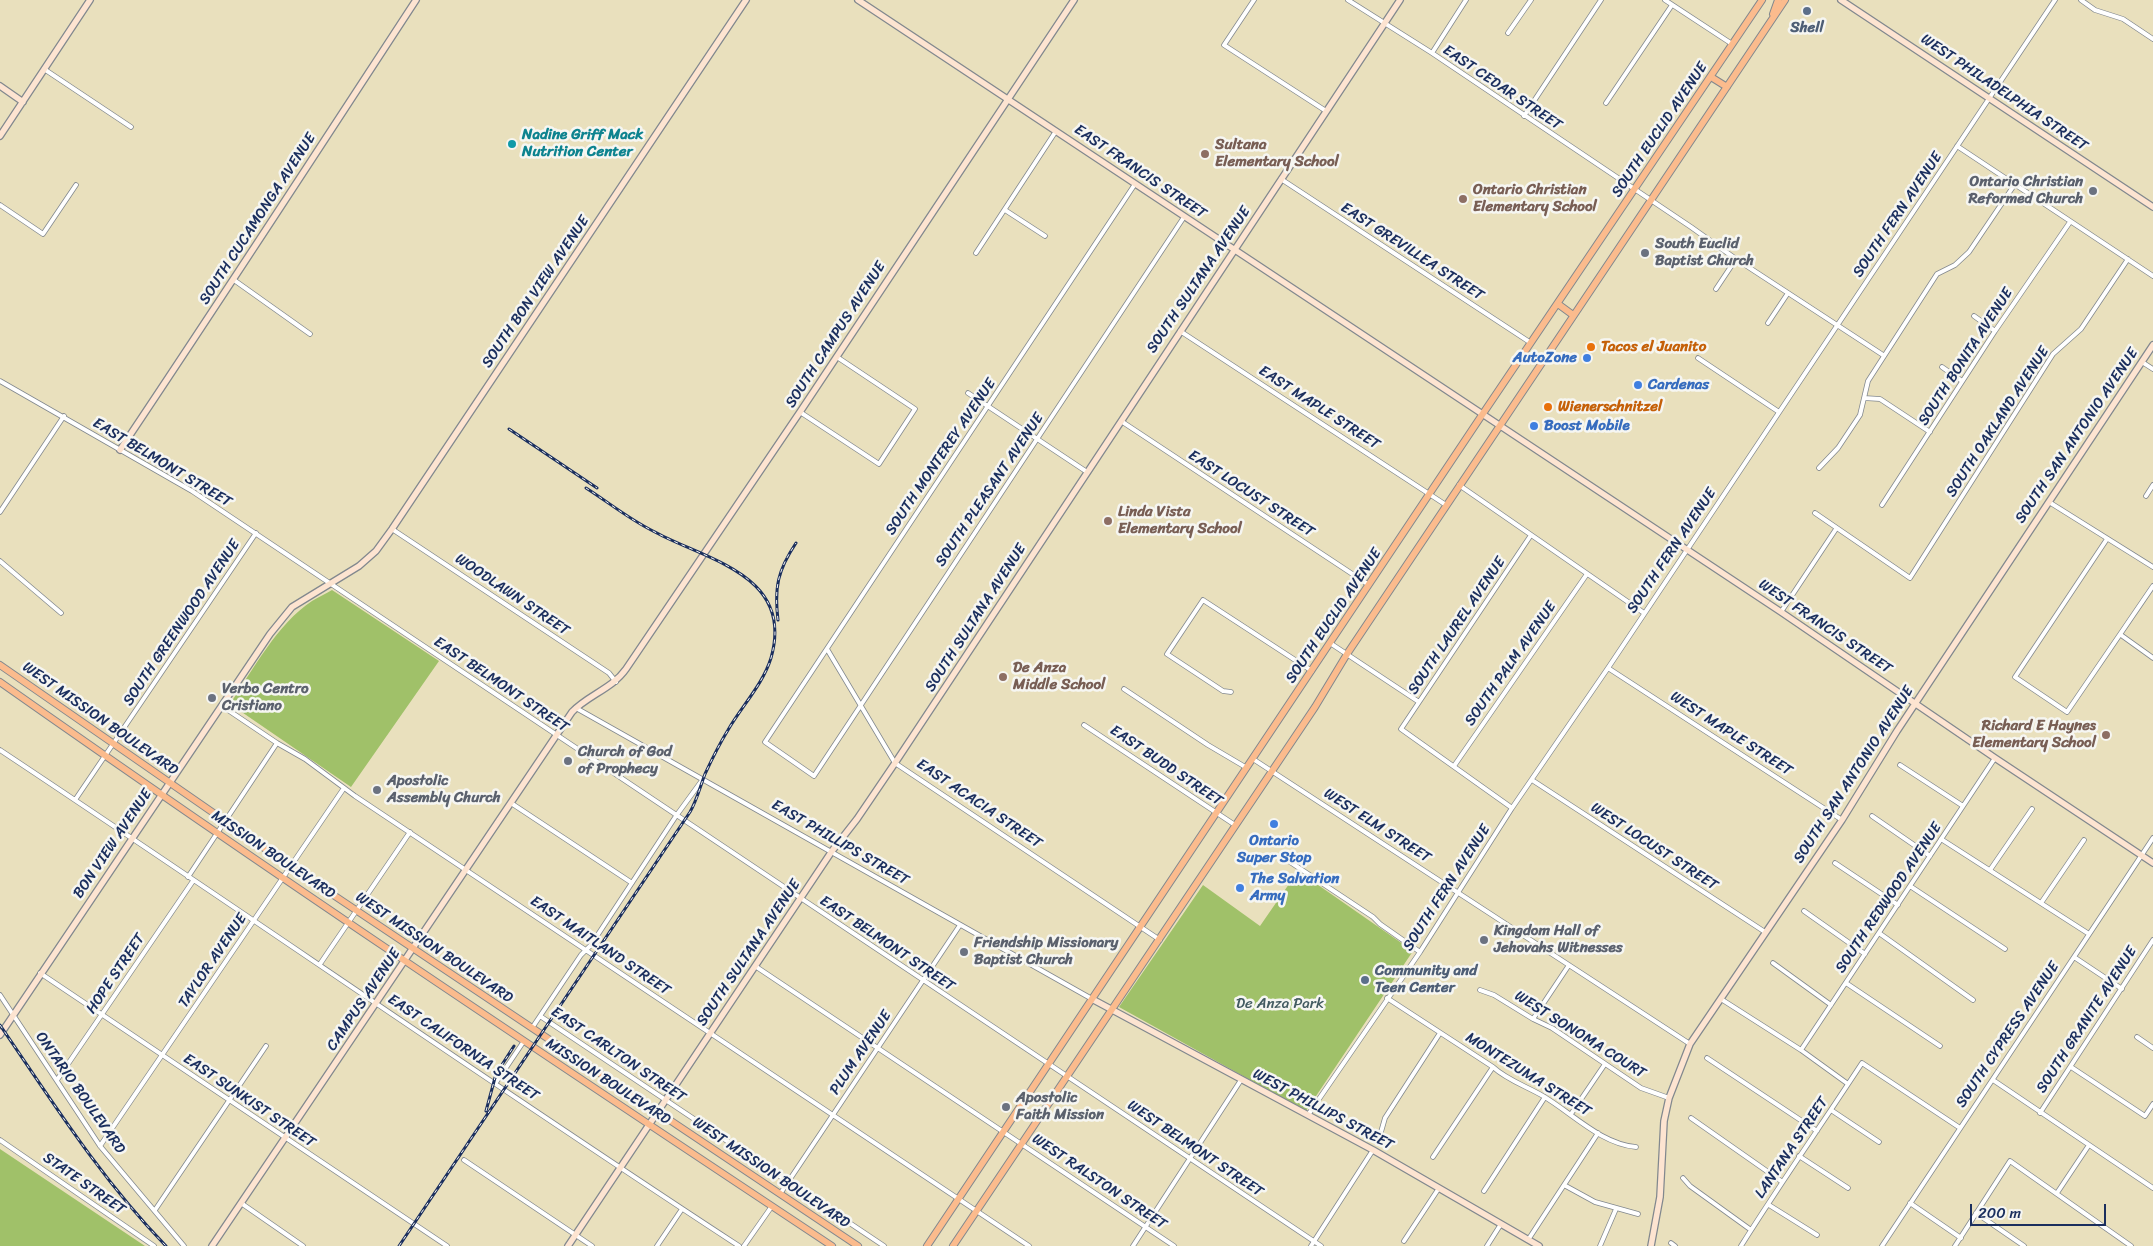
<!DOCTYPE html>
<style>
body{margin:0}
#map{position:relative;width:2153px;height:1246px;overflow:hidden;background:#e9e0bd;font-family:Sriracha,sans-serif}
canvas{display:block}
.scale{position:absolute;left:1970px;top:1204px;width:136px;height:22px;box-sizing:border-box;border:2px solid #1b2f5e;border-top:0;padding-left:6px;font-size:15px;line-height:18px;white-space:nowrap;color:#1b2f5e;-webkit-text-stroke:4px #f6f6f2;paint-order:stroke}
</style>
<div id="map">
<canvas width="2153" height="1246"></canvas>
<div class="scale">200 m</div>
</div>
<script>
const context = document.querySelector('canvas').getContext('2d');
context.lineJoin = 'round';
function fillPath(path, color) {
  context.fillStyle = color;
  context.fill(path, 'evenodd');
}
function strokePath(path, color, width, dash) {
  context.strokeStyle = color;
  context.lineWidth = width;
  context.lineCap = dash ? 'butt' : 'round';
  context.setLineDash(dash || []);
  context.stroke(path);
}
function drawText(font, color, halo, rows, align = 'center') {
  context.font = font + ' Sriracha,sans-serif';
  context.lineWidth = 5;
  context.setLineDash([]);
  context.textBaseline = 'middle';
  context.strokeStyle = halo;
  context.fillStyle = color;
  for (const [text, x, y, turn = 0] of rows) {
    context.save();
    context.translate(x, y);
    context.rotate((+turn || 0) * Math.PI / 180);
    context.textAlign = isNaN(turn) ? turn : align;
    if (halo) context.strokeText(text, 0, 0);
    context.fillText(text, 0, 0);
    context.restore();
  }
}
fillPath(new Path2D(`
 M 332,590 L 439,661 L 351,787 L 230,704 C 252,671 278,623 312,601 C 318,597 326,594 332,590 Z
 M 1298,871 L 1413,951 L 1306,1111 L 1119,1007 L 1203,885 L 1260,926 Z
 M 0,1149 L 145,1246 L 0,1246 Z`), '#a0c169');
const street = new Path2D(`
 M 1254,0 L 1224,45 L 1326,111
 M 1348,0 L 1432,53 L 1691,227 L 1736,259 L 1883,355
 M 1665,0 L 1732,44
 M 2081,0 L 2095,10 L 2123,19 L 2153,39
 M 1508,33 L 1531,0
 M 1432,53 L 1466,0
 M 44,69 L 131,127
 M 1606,103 L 1672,5
 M 1524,116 L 1601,0
 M 1957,146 L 2153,276
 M 1281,179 L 1531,343
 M 1135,184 L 765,742 L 814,776 L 1184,217
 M 0,205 L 43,234 L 76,185
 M 1005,210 L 1045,236
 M 976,253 L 1056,131
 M 234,280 L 310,334
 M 1716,289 L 1736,259
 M 1974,316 L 1995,331
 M 1768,323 L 1788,293
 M 1180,331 L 1446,505
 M 1698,358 L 1779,412
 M 2142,362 L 2153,369
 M 1942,367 L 1962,381
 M 0,381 L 192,491 L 1321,1246
 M 968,393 L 1087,472
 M 1864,398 L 1880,399 L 1930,432
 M 800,412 L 879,464 L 915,409 L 837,357
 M 1121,421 L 1369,585
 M 1819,468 L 1838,448 L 1860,415 L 1868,381 L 1937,274 L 1955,265 L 1969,252 L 2015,184
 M 1459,485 L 1644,613
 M 2146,496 L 2153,485
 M 2049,502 L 2153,567
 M 1882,505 L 1995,331 L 2070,222
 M 0,512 L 64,416
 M 1815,513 L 1910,578 L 2053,354 L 2081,329 L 2128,259
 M 392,529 L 609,673 L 616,682
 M 2107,539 L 2015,677 L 2067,712 L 2153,586
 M 0,561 L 61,613
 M 1781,612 L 1836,529
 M 2121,635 L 2153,658
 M 1330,643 L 1419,702
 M 827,649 L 895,763 L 1160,940
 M 1608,668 L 1842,820
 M 1124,689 L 1208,745 L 1247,768
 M 1231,692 L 1223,691 L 1167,654 L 1203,600 L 1312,671
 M 222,706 L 277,743 L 305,759 L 355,796 L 1029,1246
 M 576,708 L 1092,999
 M 1084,725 L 1235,825
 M 0,750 C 247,914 491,1084 739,1246
 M 1253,759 L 1690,1044
 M 1900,765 L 1963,806
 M 1454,766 L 1587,574
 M 1532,780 L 1765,932
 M 75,800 L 256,533
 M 511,803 L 632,883
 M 1512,808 L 1401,729 L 1531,535
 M 1872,816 L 1930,856
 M 1941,839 L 2089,934
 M 1281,856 L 1373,917 L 1380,924 L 1420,952
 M 1835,863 L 1898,905
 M 1990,870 L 2032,809
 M 188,877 L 277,743
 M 1910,886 L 2005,949
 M 2041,903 L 2084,840
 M 1804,911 L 1865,954
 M 1879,933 L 1973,1000
 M 2074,957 L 2122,989
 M 1773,963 L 1831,1005
 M 320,964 L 410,832
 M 755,966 L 1174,1246
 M 40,973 L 447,1246
 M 1846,983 L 1940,1046
 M 1480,990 L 1494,995 L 1533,1019 L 1552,1028 L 1641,1088 L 1669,1098
 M 0,995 L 100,1146 L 184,1246
 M 1387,998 L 1493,1067 C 1507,1080 1526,1086 1543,1096 C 1572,1113 1601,1144 1636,1147
 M 1721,999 L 1801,1050 L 1848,1084
 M 540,1016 L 884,1246
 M 1533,1019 L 1569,965
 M 532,1028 L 581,955 L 591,945 L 676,816 L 703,779
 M 2137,1037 L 2153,1048
 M 1801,1050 L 1995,758
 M 1707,1058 L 1817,1131
 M 2071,1067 L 2145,1116 L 2153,1104
 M 57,1080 L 193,881
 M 1993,1080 L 2153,1188
 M 495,1084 L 524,1041
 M 1831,1110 L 1879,1142
 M 2040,1113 L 2153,940
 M 1571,1114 L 1605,1064
 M 1308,1115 L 1420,952 L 1512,808 L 1608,668 L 2055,0
 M 1691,1118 L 1781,1181
 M 1381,1132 L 1385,1118 L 1440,1033
 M 0,1140 L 154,1246
 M 100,1146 L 344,788
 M 1799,1156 L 1848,1188
 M 1433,1157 L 1493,1067
 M 464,1160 L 592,1246
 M 1683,1178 L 1690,1186 L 1751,1230
 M 1564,1185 L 1595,1202 L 1638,1214
 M 1484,1191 L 1545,1097
 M 2057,1193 L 2089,1145
 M 780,1194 L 960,925
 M 241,1203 L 303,1246
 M 1910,1203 L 1961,1238
 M 1769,1205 L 1817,1235
 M 155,1210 L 266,1046
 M 1976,1213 L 2024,1246
 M 1528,1240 L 1598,1133
 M 1404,1241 L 1439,1188
 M 1671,1243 L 1675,1246
 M 657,1246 L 682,1209
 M 744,1246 L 772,1206
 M 1133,1246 L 1241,1080
 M 1311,1246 L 1373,1150
 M 1487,1246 L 1501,1224
 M 1600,1246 L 1616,1209
 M 1741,1246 C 1780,1184 1822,1124 1862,1063 L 1960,1128
 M 1882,1246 L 2153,838
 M 1955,1246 L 2010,1161 L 2131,1246`);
const secondary = new Path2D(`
 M 858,0 L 1781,612 L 1995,758 L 2153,863
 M 1841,0 L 2153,207
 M 0,86 L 23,102
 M 0,136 L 90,0
 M 120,450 C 220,301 318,150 416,0
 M 1092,999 L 1373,1150 L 1539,1246
 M 0,1035 L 270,634 L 292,607 L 359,566 L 376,551 L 392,529 L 746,0
 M 212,1246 L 572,712 C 588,695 612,689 626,669 L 800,412 L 1074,0
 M 568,1246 L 832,851 L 857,819 L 895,763 L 1400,0
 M 1651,1246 L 1660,1197 L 1664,1121 L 1669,1098 L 1690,1044 L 1842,820 L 1897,731 L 2153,345`);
const primary = new Path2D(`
 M 1773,14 L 1778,0
 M 1711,77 L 1727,87
 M 1558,304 L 1573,315
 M 0,665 L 290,866 L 858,1246
 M 0,682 C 274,875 553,1061 832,1246
 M 927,1246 L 1482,415 L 1762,0
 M 953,1246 L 1315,707 L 1347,654 L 1785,0`);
strokePath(street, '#82888e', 5.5);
strokePath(secondary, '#82888e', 8);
strokePath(primary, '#82888e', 8);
strokePath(street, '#fff', 4);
strokePath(secondary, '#fde4d1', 5.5);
strokePath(primary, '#fbbb8d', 6);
const rail = new Path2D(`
 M 509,429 L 597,488
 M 778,620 C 774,587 778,570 796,543
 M 0,1025 C 52,1101 101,1179 166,1246
 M 486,1111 L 496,1074 L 514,1046
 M 399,1246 L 690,812 C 697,800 700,787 705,774 C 712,759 720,743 728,730 C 742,706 763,684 771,658 C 795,574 705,560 653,531 C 629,519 608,502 586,488`);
strokePath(rail, '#1b2f5e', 3);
strokePath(rail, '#f6f6f2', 1, [4]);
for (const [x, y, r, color] of [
 [1807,11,5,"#5c6f8a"],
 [512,144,5,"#0f9aa8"],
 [1205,154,5,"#8d6e63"],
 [2093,191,5,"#6b7280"],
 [1463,199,5,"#8d6e63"],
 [1645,253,5,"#6b7280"],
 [1591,347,5,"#e8710a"],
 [1587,358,5,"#3f7fe0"],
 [1638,385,5,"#3f7fe0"],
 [1548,407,5,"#e8710a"],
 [1534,426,5,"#3f7fe0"],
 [1108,521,5,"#8d6e63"],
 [1003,677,5,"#8d6e63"],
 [212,698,5,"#6b7280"],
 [2106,735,5,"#8d6e63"],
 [568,761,5,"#6b7280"],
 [377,790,5,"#6b7280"],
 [1274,824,5,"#3f7fe0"],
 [1240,888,5,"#3f7fe0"],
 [1484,940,5,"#6b7280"],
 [964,952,5,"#6b7280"],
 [1365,980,5,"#5c6f8a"],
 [1006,1107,5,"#6b7280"]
]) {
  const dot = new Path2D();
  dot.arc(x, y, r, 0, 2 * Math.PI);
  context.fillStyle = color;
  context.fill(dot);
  strokePath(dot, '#f6f6f2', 2);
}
drawText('bold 15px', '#4e5e75', '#f6f6f2', [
 ["Shell",1807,28],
 ["Community and",1375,971,"left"],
 ["Teen Center",1375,988,"left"]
]);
drawText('15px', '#1b2f5e', '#f6f6f2', [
 ["EAST CEDAR STREET",1502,88,34],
 ["WEST PHILADELPHIA STREET",2004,93,34],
 ["SOUTH EUCLID AVENUE",1660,130,-56],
 ["EAST FRANCIS STREET",1140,172,34],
 ["SOUTH FERN AVENUE",1898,215,-56],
 ["SOUTH CUCAMONGA AVENUE",258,219,-57],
 ["EAST GREVILLEA STREET",1412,252,33],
 ["SOUTH SULTANA AVENUE",1199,280,-56],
 ["SOUTH BON VIEW AVENUE",536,292,-56],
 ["SOUTH CAMPUS AVENUE",836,335,-57],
 ["SOUTH BONITA AVENUE",1966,357,-57],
 ["EAST MAPLE STREET",1319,408,33],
 ["SOUTH OAKLAND AVENUE",1998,422,-57],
 ["SOUTH SAN ANTONIO AVENUE",2077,436,-56],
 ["SOUTH MONTEREY AVENUE",941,457,-56],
 ["EAST BELMONT STREET",162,463,31],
 ["SOUTH PLEASANT AVENUE",990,490,-56],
 ["EAST LOCUST STREET",1251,494,33],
 ["SOUTH FERN AVENUE",1672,551,-56],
 ["WOODLAWN STREET",512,595,34],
 ["SOUTH EUCLID AVENUE",1334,616,-56],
 ["SOUTH SULTANA AVENUE",976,618,-57],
 ["SOUTH GREENWOOD AVENUE",182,623,-56],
 ["SOUTH LAUREL AVENUE",1457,626,-56],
 ["WEST FRANCIS STREET",1825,627,34],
 ["SOUTH PALM AVENUE",1511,664,-55],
 ["EAST BELMONT STREET",501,685,34],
 ["WEST MISSION BOULEVARD",100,719,35],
 ["WEST MAPLE STREET",1731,734,33],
 ["EAST BUDD STREET",1166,766,34],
 ["SOUTH SAN ANTONIO AVENUE",1854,775,-57],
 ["EAST ACACIA STREET",979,804,34],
 ["WEST ELM STREET",1377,826,33],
 ["EAST PHILLIPS STREET",840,843,30],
 ["BON VIEW AVENUE",113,844,-56],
 ["WEST LOCUST STREET",1654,847,33],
 ["MISSION BOULEVARD",273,855,34],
 ["SOUTH FERN AVENUE",1447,888,-57],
 ["SOUTH REDWOOD AVENUE",1889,898,-56],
 ["EAST BELMONT STREET",887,944,34],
 ["EAST MAITLAND STREET",600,946,34],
 ["WEST MISSION BOULEVARD",434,948,34],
 ["SOUTH SULTANA AVENUE",749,953,-56],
 ["TAYLOR AVENUE",213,961,-56],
 ["HOPE STREET",116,974,-56],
 ["CAMPUS AVENUE",364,1000,-56],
 ["SOUTH GRANITE AVENUE",2087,1020,-57],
 ["WEST SONOMA COURT",1580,1035,32],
 ["SOUTH CYPRESS AVENUE",2008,1035,-56],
 ["EAST CALIFORNIA STREET",463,1048,34],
 ["PLUM AVENUE",861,1053,-56],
 ["EAST CARLTON STREET",618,1055,34],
 ["MONTEZUMA STREET",1528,1075,32],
 ["MISSION BOULEVARD",608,1082,33],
 ["ONTARIO BOULEVARD",80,1093,55],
 ["EAST SUNKIST STREET",249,1101,34],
 ["WEST PHILLIPS STREET",1323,1110,28],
 ["LANTANA STREET",1792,1148,-56],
 ["WEST BELMONT STREET",1195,1149,34],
 ["WEST MISSION BOULEVARD",771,1173,34],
 ["WEST RALSTON STREET",1099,1182,34],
 ["STATE STREET",84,1184,35]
]);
drawText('bold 15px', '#0d838f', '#f6f6f2', [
 ["Nadine Griff Mack",522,135],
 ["Nutrition Center",522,152]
], 'left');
drawText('bold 15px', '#785e54', '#f6f6f2', [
 ["Sultana",1215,145],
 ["Elementary School",1215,162],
 ["Ontario Christian",1473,190],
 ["Elementary School",1473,207],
 ["Linda Vista",1118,512],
 ["Elementary School",1118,529],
 ["De Anza",1013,668],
 ["Middle School",1013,685],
 ["Richard E Haynes",2096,726,"right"],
 ["Elementary School",2096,743,"right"]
], 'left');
drawText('bold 15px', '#5b616d', '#f6f6f2', [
 ["Ontario Christian",2083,182,"right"],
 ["Reformed Church",2083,199,"right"],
 ["South Euclid",1655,244],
 ["Baptist Church",1655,261],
 ["Verbo Centro",222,689],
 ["Cristiano",222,706],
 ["Church of God",578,752],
 ["of Prophecy",578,769],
 ["Apostolic",387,781],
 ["Assembly Church",387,798],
 ["Kingdom Hall of",1494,931],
 ["Jehovahs Witnesses",1494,948],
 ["Friendship Missionary",974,943],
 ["Baptist Church",974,960],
 ["Apostolic",1016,1098],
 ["Faith Mission",1016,1115]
], 'left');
drawText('bold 15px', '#c56008', '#f6f6f2', [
 ["Tacos el Juanito",1601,347],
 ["Wienerschnitzel",1558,407]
], 'left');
drawText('bold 15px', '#366cbe', '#f6f6f2', [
 ["AutoZone",1577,358,"right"],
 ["Cardenas",1648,385],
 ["Boost Mobile",1544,426],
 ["Ontario",1274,841,"center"],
 ["Super Stop",1274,858,"center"],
 ["The Salvation",1250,879],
 ["Army",1250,896]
], 'left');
drawText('15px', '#435b61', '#f6f6f2', [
 ["De Anza Park",1280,1004]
]);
</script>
